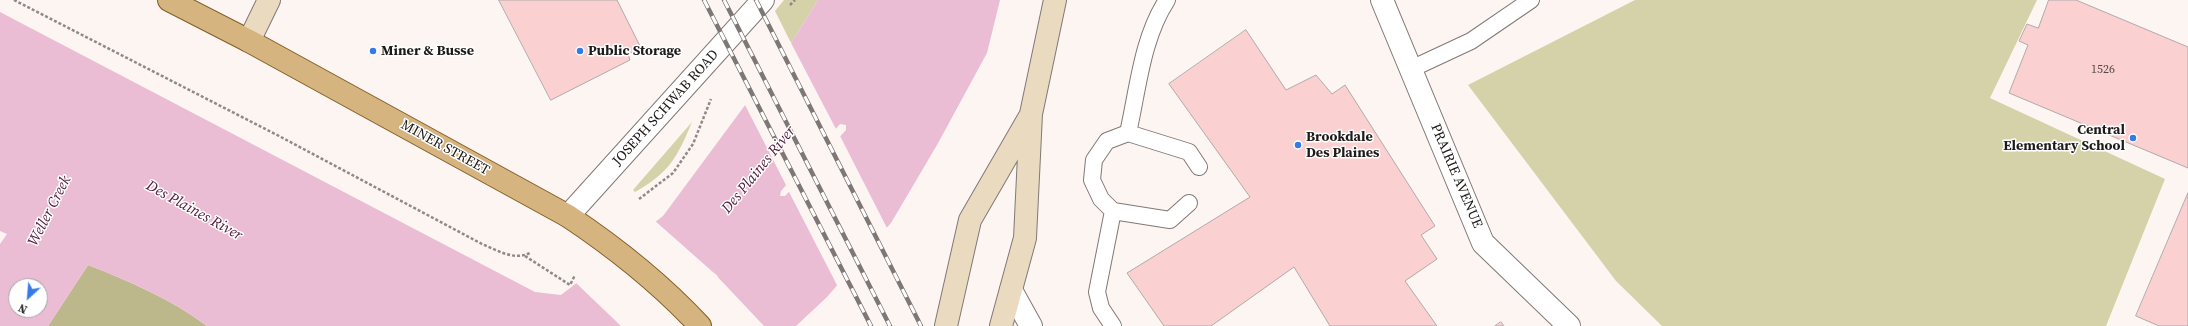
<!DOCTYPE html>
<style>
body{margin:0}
#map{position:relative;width:2188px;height:326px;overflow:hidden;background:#fdf5f2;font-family:"Source Serif 4",serif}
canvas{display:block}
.north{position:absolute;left:8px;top:278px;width:40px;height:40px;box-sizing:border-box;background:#fff;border:1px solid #a5a3a3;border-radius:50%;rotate:206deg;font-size:11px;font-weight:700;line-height:16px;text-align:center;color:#1d1a19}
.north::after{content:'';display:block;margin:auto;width:14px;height:18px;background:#357be8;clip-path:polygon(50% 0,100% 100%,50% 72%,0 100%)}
</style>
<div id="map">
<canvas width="2188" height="326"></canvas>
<div class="north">N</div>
</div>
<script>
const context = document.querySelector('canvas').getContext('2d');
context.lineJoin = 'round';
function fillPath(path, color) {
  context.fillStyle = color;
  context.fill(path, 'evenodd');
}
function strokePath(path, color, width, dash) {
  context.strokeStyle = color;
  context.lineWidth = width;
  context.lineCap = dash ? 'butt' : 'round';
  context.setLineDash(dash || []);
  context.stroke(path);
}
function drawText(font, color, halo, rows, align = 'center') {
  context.font = font + ' "Source Serif 4",serif';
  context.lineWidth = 3;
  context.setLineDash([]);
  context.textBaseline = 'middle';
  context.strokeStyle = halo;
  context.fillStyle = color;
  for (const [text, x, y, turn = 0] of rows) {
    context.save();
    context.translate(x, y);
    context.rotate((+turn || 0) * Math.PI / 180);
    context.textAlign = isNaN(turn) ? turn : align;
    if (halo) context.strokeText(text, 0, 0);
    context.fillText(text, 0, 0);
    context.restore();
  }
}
fillPath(new Path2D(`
 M 784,0 L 818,0 L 791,43 L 775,11 Z
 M 1635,0 L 2037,0 L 1990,98 L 2165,179 L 2106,326 L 1662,326 L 1616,281 L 1468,85 Z
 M 692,122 C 677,158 669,173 635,192 L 633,190 Z`), '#d5d1a9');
fillPath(new Path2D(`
 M 88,265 C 129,281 171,299 207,326 L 48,326 Z`), '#bdb88c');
fillPath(new Path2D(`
 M 818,0 L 1000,0 L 987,53 L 937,145 L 891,223 L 827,297 L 796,326 L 671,326 L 718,276 L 714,273 L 663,326 L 207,326 C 171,299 129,281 88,265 L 48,326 L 0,326 L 0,244 L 7,234 L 0,231 L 0,12 L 535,292 L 561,295 L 663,216 L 791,43 ZM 840,124 L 846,125 L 846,130 L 785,196 L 780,196 L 781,191 ZM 16,286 L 40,286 L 40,310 L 16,310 Z`), '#ebbdd5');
fillPath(new Path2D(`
 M 790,41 L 837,131 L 787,187 L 744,103 Z
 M 839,134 L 888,230 L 838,287 L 788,190 Z
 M 654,220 L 714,273 L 764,326 L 669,326 L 714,276 L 666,326 L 621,326 L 575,282 Z`), '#fdf5f2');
const building = new Path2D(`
 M 499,0 L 617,0 L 641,48 L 628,54 L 630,60 L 551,100 Z
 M 2049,0 L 2076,0 L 2188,47 L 2188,168 L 2009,93 L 2028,45 L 2019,41 L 2027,24 L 2038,28 Z
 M 1246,30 L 1286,90 L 1316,75 L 1332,94 L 1345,85 L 1435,226 L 1421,235 L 1437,259 L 1405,281 L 1437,326 L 1330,326 L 1294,267 L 1211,326 L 1164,326 L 1127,273 L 1250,197 L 1169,84 Z
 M 2188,193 L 2188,326 L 2159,326 L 2136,316 Z
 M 1501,322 L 1504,326 L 1495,326 Z`);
fillPath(building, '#fad0d1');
strokePath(building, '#b2a9aa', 1);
const service = new Path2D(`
 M 1411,69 L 1471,41 L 1531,0
 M 1128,133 L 1189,152 L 1199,167
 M 1113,211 L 1170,220 L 1189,203
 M 1113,326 L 1101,308 L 1097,292 L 1113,211 L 1101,199 L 1092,180 L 1094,160 L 1107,141 L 1128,133 C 1138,89 1142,38 1167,0`);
const minor = new Path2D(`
 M 1382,0 L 1483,243 L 1569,326`);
const tertiary = new Path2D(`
 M 568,216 L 763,0
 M 1011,290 L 1031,326`);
const secondary = new Path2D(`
 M 249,41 L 269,0
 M 946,326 L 970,220 L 1029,118
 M 1001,326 L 1025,238 L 1031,114 L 1055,0`);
const primary = new Path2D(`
 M 169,0 L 249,41 L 568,216 C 616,248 661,284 700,326`);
strokePath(service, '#807976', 18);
strokePath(minor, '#807976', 24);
strokePath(tertiary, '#807976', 24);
strokePath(secondary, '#807976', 24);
strokePath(primary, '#835e25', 24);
strokePath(new Path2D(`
 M 14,0 L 279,136 L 482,244 C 497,250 513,261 530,253
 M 790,5 L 795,0
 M 639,199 L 673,173 L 693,144 L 711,99
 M 525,256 L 570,285 L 575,275`), '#8f8987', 2.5, [3, 2]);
strokePath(service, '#fff', 16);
strokePath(minor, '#fff', 22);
strokePath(tertiary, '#fff', 22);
strokePath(secondary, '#eadac0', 22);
strokePath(primary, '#d6b480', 22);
const rail = new Path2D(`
 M 704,0 L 871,326
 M 724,0 L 890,326
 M 756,0 L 921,326`);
strokePath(rail, '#7d7876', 4.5);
strokePath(rail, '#fff', 3, [9]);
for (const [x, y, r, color] of [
 [373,51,4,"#357be8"],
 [580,51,4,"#357be8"],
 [2133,138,4,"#357be8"],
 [1298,145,4,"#357be8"]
]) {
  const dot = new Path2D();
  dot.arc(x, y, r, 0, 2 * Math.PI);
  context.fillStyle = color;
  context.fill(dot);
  strokePath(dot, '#fff', 1.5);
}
drawText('12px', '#544847', null, [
 ["1526",2103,70]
]);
drawText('bold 14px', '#1d1a19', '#fff', [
 ["Miner & Busse",381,51],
 ["Public Storage",588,51],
 ["Central",2125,130,"right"],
 ["Elementary School",2125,146,"right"],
 ["Brookdale",1306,137],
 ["Des Plaines",1306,153]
], 'left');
drawText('14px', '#1d1a19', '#fff', [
 ["JOSEPH SCHWAB ROAD",666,108,-48],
 ["MINER STREET",445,148,29],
 ["PRAIRIE AVENUE",1456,176,67]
]);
drawText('italic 15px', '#552040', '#fff', [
 ["Des Plaines River",759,170,-51],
 ["Weller Creek",50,211,-63],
 ["Des Plaines River",194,211,29]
]);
</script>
